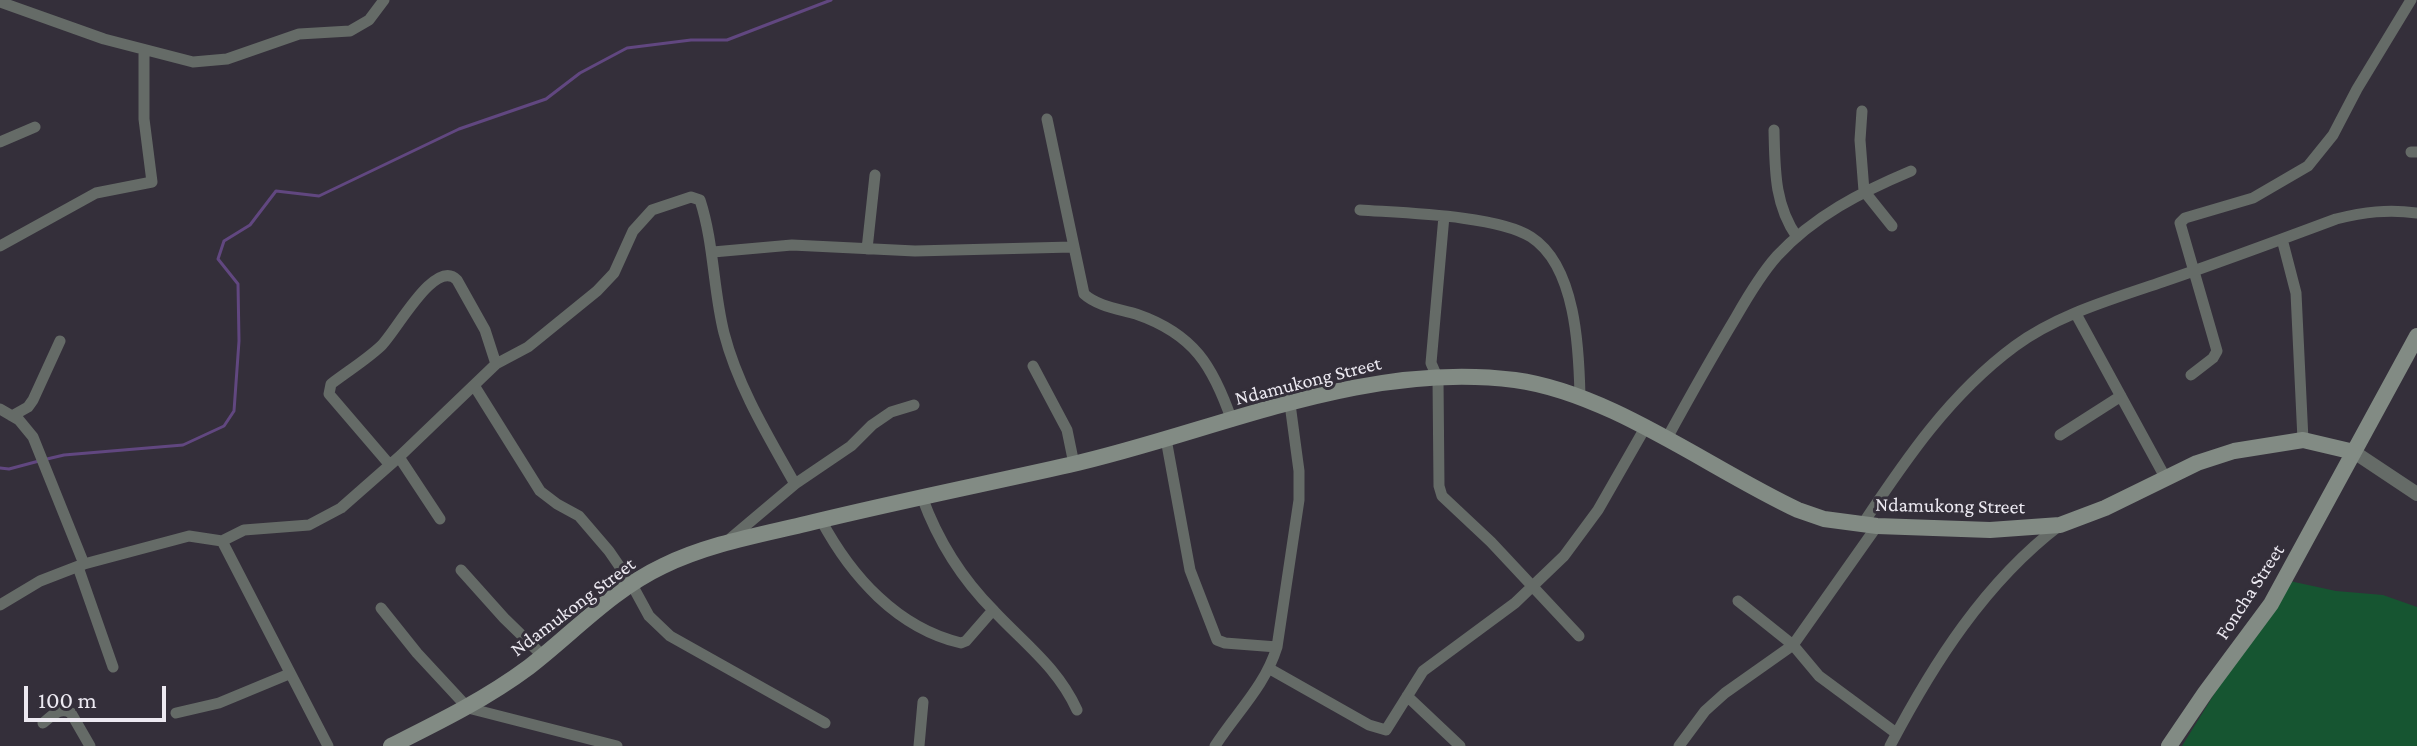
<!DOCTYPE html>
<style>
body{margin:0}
#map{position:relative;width:2417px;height:746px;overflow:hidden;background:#342f3a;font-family:"Crimson Pro",serif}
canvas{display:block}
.scale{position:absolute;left:24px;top:686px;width:142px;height:36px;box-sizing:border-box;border:4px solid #ece9f1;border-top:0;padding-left:10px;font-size:24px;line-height:28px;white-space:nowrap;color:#ece9f1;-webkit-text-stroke:6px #342f3a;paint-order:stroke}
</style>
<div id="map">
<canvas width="2417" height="746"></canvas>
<div class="scale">100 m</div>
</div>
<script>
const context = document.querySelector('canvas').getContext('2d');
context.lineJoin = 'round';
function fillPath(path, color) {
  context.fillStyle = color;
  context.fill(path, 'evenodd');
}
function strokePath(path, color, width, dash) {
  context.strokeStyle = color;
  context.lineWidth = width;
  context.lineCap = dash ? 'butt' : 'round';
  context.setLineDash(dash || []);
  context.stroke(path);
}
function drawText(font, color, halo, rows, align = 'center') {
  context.font = font + ' "Crimson Pro",serif';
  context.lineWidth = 6;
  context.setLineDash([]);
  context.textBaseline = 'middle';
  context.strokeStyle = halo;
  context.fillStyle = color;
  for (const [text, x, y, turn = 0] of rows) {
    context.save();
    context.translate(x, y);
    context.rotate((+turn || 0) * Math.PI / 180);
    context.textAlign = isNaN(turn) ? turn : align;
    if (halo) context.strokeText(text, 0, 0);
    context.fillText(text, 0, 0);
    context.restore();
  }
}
fillPath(new Path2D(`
 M 2285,580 L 2336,591 L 2383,595 L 2417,607 L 2417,746 L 2182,746 Z`), '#165531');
strokePath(new Path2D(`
 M 47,459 L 64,455 L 183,445 L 224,426 L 234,411 L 239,341 L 238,284 L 218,259 L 224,241 L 250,225 L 276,191 L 319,196 L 459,129 L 546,99 L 580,73 L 627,48 L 691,40 L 727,40 L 831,0
 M 0,468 L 9,469 L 39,461`), '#614780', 3);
strokePath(new Path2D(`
 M 0,2 L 104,39 L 193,62 L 227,59 L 299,34 L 350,31 L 369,20 L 384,0
 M 1862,111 L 1860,140 L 1864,191 L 1892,226
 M 1047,119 L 1084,294 C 1097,306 1119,309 1136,314 C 1194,334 1213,366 1232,421
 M 1774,130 C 1775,169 1774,204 1797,237
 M 0,142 L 35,127
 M 2411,152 L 2417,152
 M 1360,210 C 1401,213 1497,215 1531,237 C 1576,266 1579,349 1580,397
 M 1444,216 L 1431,363 L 1438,379 L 1439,486 L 1442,496 L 1491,542 L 1579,636
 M 2282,239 L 2296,293 L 2303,440
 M 0,246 L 96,193 L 152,182 L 144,119 L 144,50
 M 867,249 L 875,175
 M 713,252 L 792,245 L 915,251 L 1072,247
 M 2076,314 L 2165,477
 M 1033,366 L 1067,430 L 1074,464
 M 2191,375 L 2213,358 L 2217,351 L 2180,223 L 2185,218 L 2253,198 L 2308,166 L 2333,135 L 2357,89 L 2411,0
 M 475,387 L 540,491 L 557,504 L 579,516 L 609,551 L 631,583 L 649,616 L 670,636 L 825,723
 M 0,409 L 19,420 L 33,437 L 84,564 L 189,536 L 222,541 L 328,746
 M 12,416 L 28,407 L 33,400 L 60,341
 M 2060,435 L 2121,396
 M 1166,439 L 1190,570 L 1217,640 L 1225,643 L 1277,647
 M 1666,440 C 1689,398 1712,357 1736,317 C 1748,296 1761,274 1777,256 C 1814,216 1861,192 1911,171
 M 399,457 L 440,519
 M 389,464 L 329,394 L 331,384 C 348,371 366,360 381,346 C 396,332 435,257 457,280 L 485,330 L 496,364
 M 922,497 C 938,541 961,578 994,611 C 1025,644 1058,668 1077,710
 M 821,520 C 851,576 897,628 961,643 L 966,641 L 993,610
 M 1862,525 C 1906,459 1950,394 2015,346 C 2057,315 2110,300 2159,283 C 2218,263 2277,241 2336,219 C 2364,212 2388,209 2417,213
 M 731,538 L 795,484 L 851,446 L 872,425 L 891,412 L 914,405
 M 222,541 L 244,530 L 309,525 L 341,508 L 399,457 L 496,364 L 528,347 L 597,291 L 614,273 L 633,231 L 652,210 L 691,197 L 700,200 C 714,243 713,289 724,333 C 738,387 768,436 795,484
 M 78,567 L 113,667
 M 461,570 L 504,618 L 543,656
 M 1738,601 L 1793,645 L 1819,676 L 1896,733
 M 0,605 L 40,581 L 84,564
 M 381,608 L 417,653 L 468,708 L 617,746
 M 1270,669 L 1369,725 L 1386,730 L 1423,671 L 1515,603 L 1564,556 L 1598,510 L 1645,428
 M 1407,696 L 1460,746
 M 176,713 L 219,703 L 289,674
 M 43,723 C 52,716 60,706 71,713 L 90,746
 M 919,746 L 923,702
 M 1215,746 C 1237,712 1265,686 1277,647 L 1299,500 L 1299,471 L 1290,404
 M 1679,746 L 1705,711 L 1725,693 L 1793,645 L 1877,526
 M 1890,746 C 1933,664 1985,582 2060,525`), '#656b67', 11);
strokePath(new Path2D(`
 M 2354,452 L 2417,494`), '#656b67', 14);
strokePath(new Path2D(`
 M 391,746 C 439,722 486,699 529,667 C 573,633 612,590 663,566 C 706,545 754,536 801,525 C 890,503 980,485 1069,465 C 1215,432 1363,360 1515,380 C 1611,393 1710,469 1798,510 L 1824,519 L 1877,526 L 1990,530 L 2060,525 L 2105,508 L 2197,463 L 2234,451 L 2303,440 L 2354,452
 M 2169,746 L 2205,693 L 2271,604 L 2417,336`), '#828b84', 16);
drawText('20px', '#ece9f1', '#342f3a', [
 ["Ndamukong Street",1308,381,-14],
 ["Ndamukong Street",1950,506,1],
 ["Foncha Street",2250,592,-57],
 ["Ndamukong Street",573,607,-37]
]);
</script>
